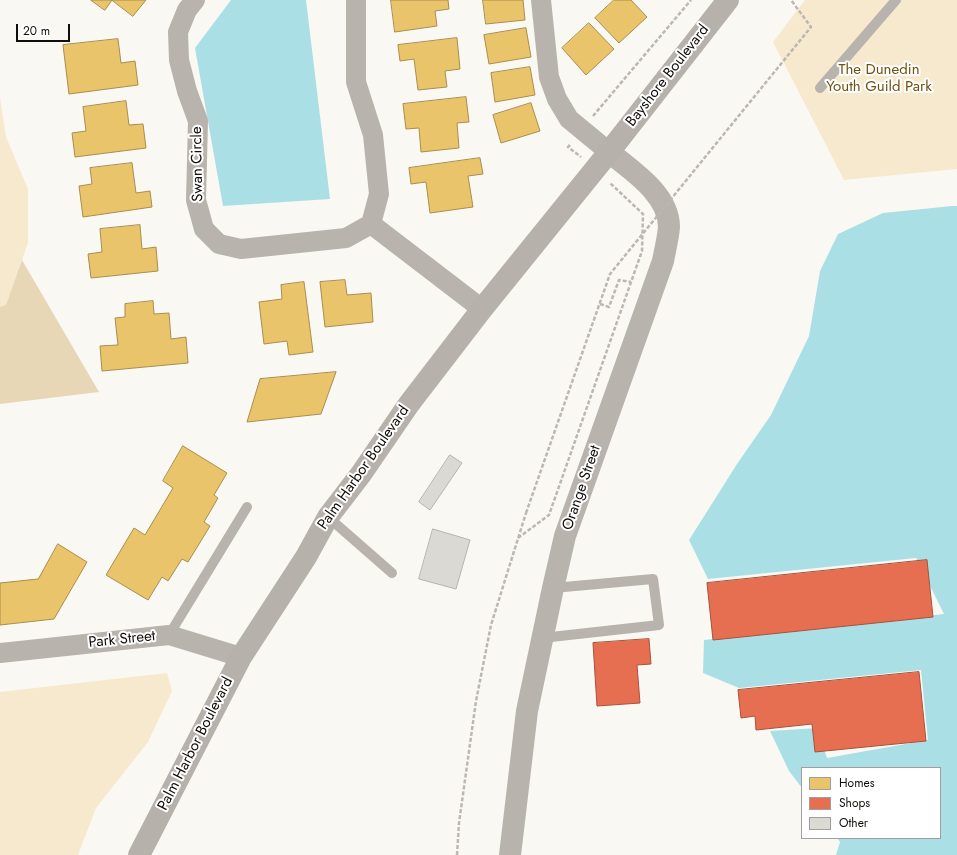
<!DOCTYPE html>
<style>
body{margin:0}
#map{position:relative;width:957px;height:855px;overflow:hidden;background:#faf8f2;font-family:Jost,sans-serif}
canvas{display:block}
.legend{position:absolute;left:801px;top:767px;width:140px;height:72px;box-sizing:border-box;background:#fff;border:1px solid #a09f9d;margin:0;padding:5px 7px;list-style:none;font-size:12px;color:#110e09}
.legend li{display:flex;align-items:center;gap:8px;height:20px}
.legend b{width:20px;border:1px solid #a09f9d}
.scale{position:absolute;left:16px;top:24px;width:54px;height:18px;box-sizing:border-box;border:2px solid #110e09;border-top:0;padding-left:5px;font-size:12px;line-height:14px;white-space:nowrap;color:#110e09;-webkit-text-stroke:3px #fff;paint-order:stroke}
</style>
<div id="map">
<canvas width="957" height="855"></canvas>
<ul class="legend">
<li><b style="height:11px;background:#e9c46a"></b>Homes</li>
<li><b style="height:11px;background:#e76f51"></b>Shops</li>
<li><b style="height:11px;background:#dbd9d3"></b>Other</li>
</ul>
<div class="scale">20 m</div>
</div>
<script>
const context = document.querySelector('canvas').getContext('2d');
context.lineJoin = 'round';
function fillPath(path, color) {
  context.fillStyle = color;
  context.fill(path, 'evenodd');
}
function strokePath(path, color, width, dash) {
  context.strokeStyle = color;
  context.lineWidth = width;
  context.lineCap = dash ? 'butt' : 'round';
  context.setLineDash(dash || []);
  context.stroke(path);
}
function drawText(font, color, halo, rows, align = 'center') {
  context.font = font + ' Jost,sans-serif';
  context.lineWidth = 4;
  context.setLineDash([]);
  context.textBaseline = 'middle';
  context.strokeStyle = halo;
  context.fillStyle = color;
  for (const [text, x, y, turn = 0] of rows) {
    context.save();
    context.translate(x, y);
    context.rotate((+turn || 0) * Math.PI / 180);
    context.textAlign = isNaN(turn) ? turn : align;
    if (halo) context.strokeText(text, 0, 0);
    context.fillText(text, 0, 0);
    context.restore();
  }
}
fillPath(new Path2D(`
 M 805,0 L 957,0 L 957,169 L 844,180 L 773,42 Z
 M 0,98 L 6,137 L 28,189 L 28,243 L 6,306 L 0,307 Z
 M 167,673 L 172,691 L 148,742 L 96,808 L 78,855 L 0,855 L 0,692 Z`), '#f7e9ce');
fillPath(new Path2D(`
 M 22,260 L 99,392 L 0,404 L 0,307 L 6,305 Z`), '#e8d7b7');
fillPath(new Path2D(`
 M 231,0 L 306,0 L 330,199 L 223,206 L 195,48 Z
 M 952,206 L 957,206 L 957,855 L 836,855 L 840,842 L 837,838 L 940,838 L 940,768 L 802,768 L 802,788 L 789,771 L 770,731 L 817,728 L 827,758 L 928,740 L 921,670 L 739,688 L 703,673 L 704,640 L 944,614 L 916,558 L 708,579 L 689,540 L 737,464 L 771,415 L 809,336 L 820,271 L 838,234 L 883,213 Z`), '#aae0e5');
const homes = new Path2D(`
 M 91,0 L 112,0 L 105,10 Z
 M 112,0 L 146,0 L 133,16 Z
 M 391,0 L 448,0 L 449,9 L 435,11 L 437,26 L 395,32 Z
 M 483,0 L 523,0 L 525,20 L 486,24 Z
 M 614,0 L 631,0 L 647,17 L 619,43 L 595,18 Z
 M 589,23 L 614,49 L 586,75 L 562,48 Z
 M 526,28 L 531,57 L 489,64 L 484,35 Z
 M 457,38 L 460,69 L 445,71 L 447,87 L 418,90 L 414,59 L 400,61 L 398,45 Z
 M 118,39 L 121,63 L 135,61 L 138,85 L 69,94 L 63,45 Z
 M 530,67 L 535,95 L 495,102 L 491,73 Z
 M 466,97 L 469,122 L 457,123 L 459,148 L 421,152 L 419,128 L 406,129 L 403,104 Z
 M 126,101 L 129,125 L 143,124 L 146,148 L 75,157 L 72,133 L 86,131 L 83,107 Z
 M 531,103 L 540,131 L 501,143 L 493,115 Z
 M 480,158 L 483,174 L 468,176 L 473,207 L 430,213 L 426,182 L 411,184 L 409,168 Z
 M 132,163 L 136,193 L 150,191 L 152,207 L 83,217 L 79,186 L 92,184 L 90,168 Z
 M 140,225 L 142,249 L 156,247 L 158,271 L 91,278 L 88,254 L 102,252 L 100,229 Z
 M 345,280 L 347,295 L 371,293 L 373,322 L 325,327 L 320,282 Z
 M 304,282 L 313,352 L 289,355 L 287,341 L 264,344 L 259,302 L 282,299 L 281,285 Z
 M 153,301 L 154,314 L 169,313 L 171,339 L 186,337 L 188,363 L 102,371 L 100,346 L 118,345 L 115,318 L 125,317 L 125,304 Z
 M 336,372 L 321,414 L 247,422 L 260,379 Z
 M 183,446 L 227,473 L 214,495 L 218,498 L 204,522 L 210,526 L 188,562 L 182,559 L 168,581 L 162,577 L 148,600 L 106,575 L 134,528 L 145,535 L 173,488 L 163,481 Z
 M 58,544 L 87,562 L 54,619 L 0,625 L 0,583 L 38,579 Z`);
fillPath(homes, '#e9c46a');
strokePath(homes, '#a88d4d', 1);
const shops = new Path2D(`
 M 927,560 L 933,617 L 713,640 L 707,583 Z
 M 649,639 L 651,664 L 637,665 L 640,703 L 597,706 L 593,643 Z
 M 919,672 L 926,741 L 815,752 L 812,724 L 756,730 L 755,716 L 741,718 L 738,690 Z`);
fillPath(shops, '#e76f51');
strokePath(shops, '#a7523b', 1);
const building = new Path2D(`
 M 450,455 L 462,463 L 430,510 L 419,502 Z
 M 433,529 L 470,540 L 456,589 L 419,579 Z`);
fillPath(building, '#dbd9d3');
strokePath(building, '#b6b3ad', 1);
strokePath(new Path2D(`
 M 593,116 L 691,0
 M 570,145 L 568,147 L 581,157
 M 600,304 L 609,307 L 619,280 L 631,282
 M 518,538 L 549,515 L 642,251 L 643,214 L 610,183
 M 457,855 L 459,823 L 476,701 L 491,625 L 526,513`), '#bbb7b1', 2.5, [4, 2]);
strokePath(new Path2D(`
 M 820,88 L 896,0
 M 328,517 L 392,573
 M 169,635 L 247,507
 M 542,638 L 659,625 L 653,579 L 553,588`), '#b8b3ac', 10);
strokePath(new Path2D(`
 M 195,0 L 187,10 L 178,32 L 179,60 L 187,91 L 198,121 L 196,200 L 204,229 L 219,244 L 241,249 L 346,238 L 371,224 L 379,194 L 373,135 L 356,82 L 356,0
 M 541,0 L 549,77 L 557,99 L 569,119 L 609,152
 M 371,224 L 482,309
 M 0,653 L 169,635 L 241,657`), '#b8b3ac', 20);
strokePath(new Path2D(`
 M 510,855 L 527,711 L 553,588 L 565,536 L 663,261 C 665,250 668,239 669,227 C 669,194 632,171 609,152`), '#b8b3ac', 22);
strokePath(new Path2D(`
 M 139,855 L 241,657 L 306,557 L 328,517 L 361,474 L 409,404 L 482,309 L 609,152 L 728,0`), '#b6b2ab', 22);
strokePath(new Path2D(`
 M 526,513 L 610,274 L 811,27 L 791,0`), '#bbb7b1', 2.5, [4, 2]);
drawText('15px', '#6e5110', '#fff', [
 ["The Dunedin",879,70],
 ["Youth Guild Park",879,87]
]);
drawText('15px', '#110e09', '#fff', [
 ["Bayshore Boulevard",668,76,-52],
 ["Swan Circle",198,164,-91],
 ["Palm Harbor Boulevard",364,468,-55],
 ["Orange Street",582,488,-71],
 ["Park Street",122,640,-6],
 ["Palm Harbor Boulevard",196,744,-63]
]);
</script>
